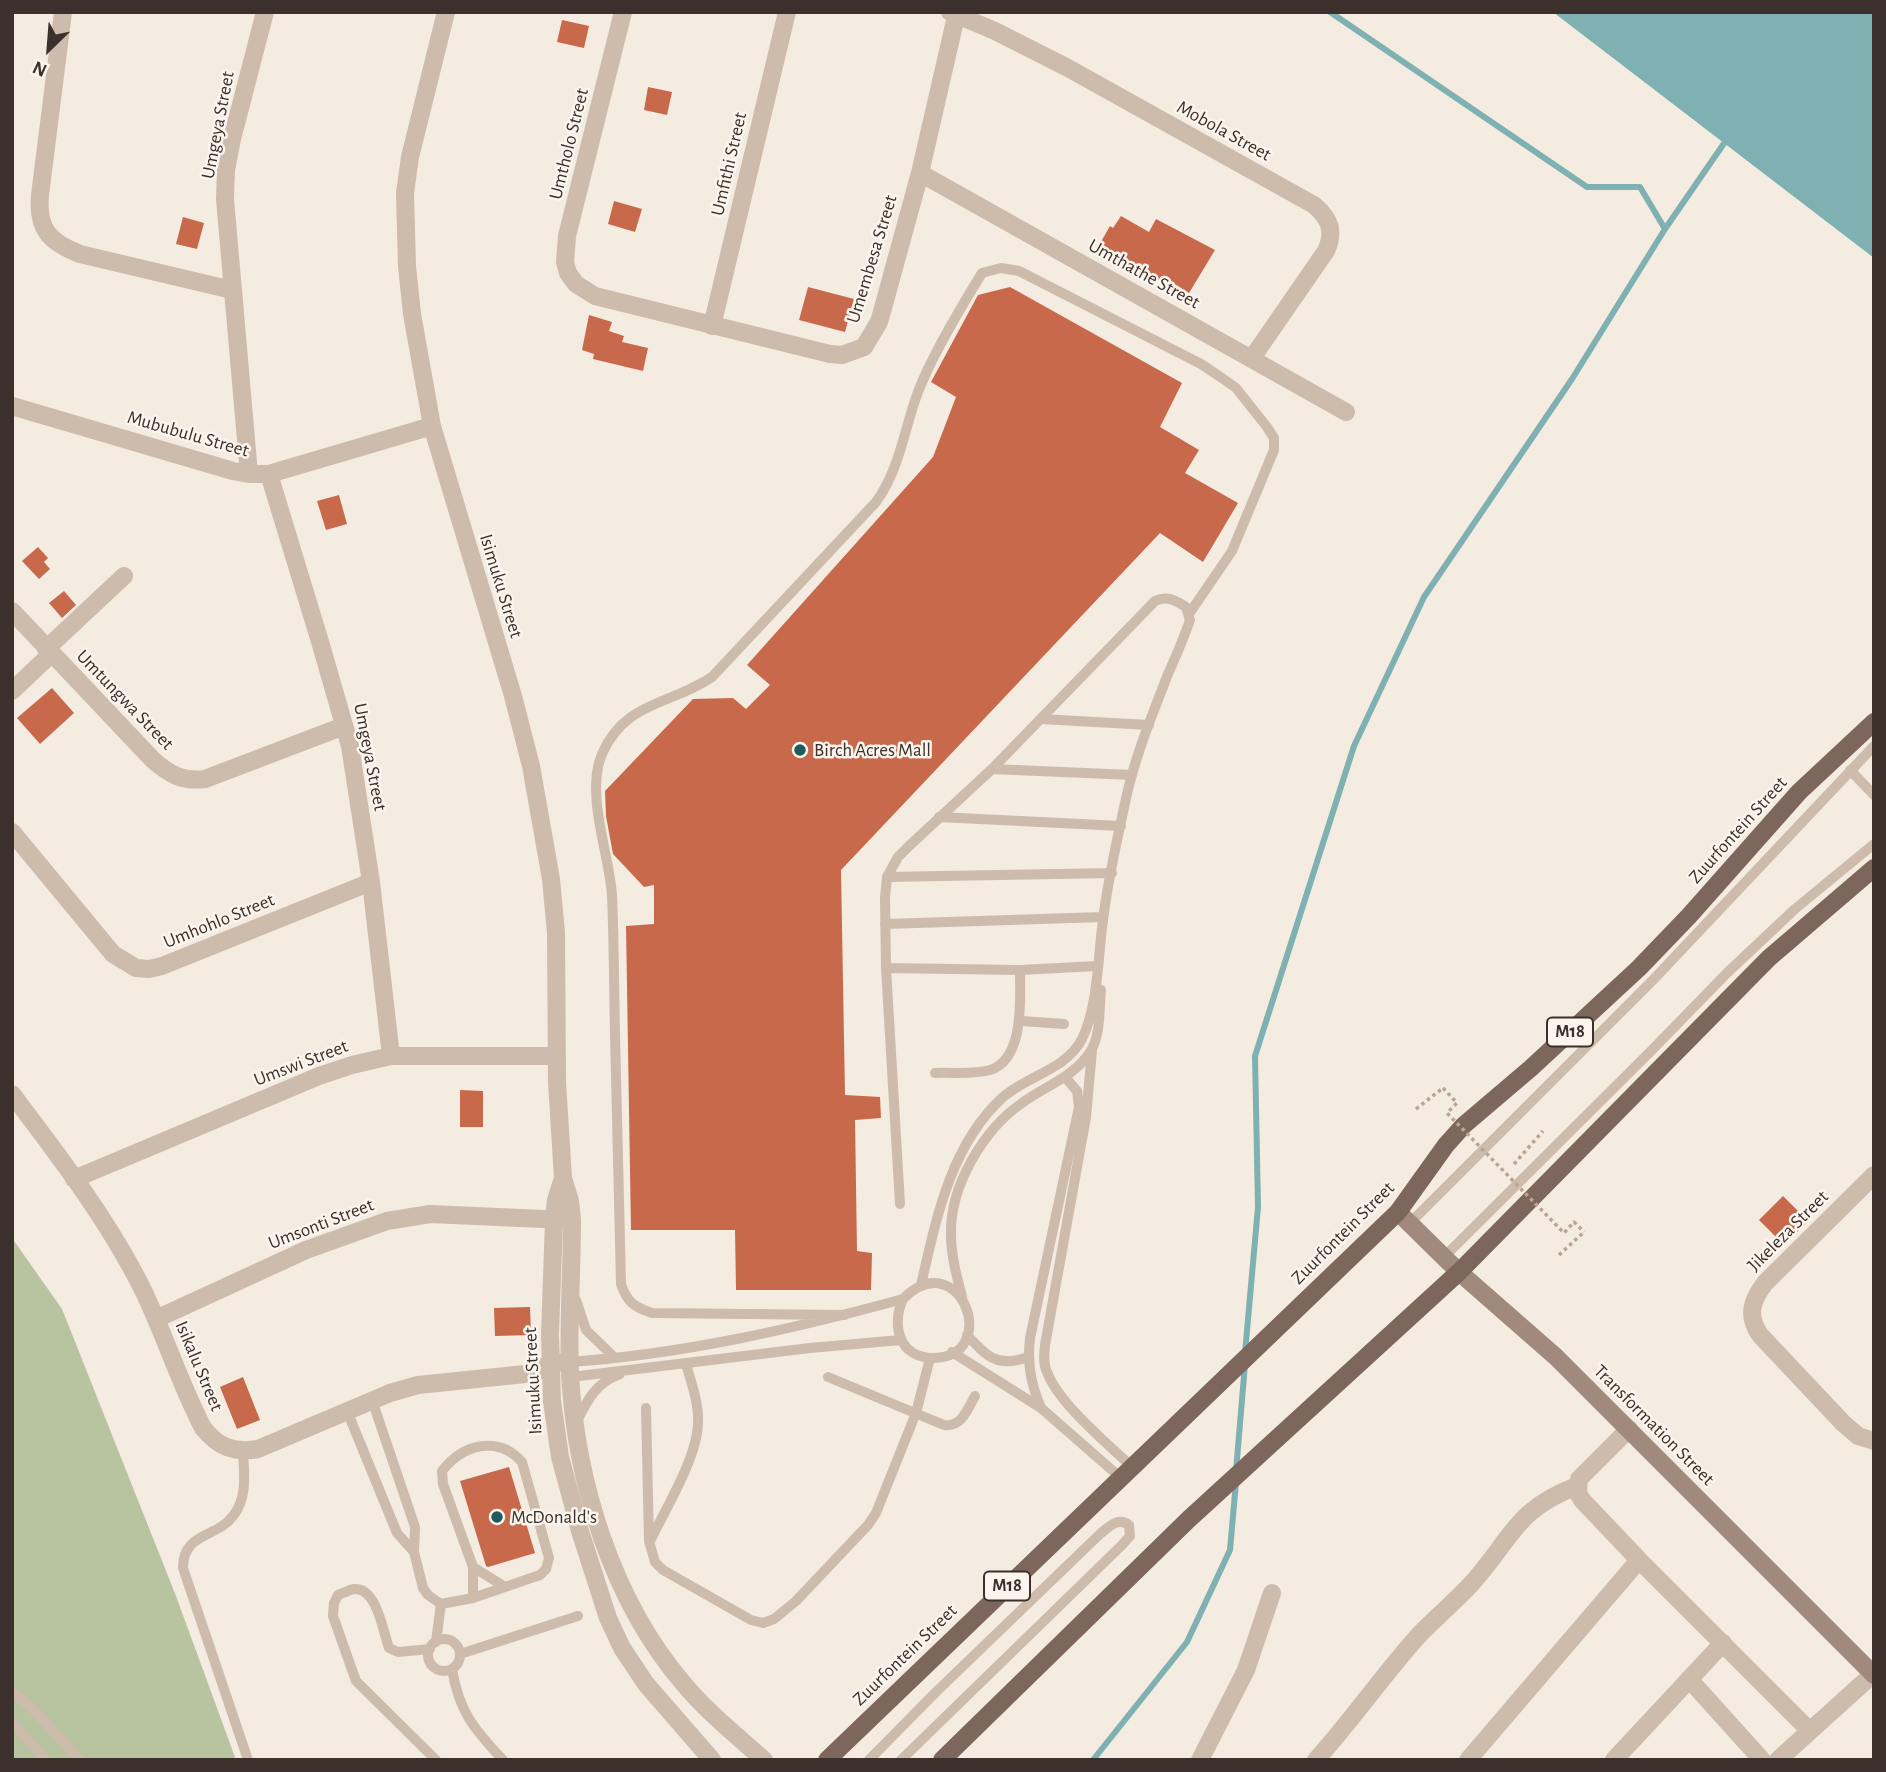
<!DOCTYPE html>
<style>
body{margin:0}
#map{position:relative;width:1886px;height:1772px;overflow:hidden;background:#f4ebe1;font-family:"Alegreya Sans",sans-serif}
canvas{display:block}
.frame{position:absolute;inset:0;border:14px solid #3b302b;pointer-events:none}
.north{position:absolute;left:14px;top:14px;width:70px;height:70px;-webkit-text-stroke:5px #fbf5ee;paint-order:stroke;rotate:205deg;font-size:19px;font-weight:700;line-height:28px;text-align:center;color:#3b302b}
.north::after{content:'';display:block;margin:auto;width:24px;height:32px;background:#3b302b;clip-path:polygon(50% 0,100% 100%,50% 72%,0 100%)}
</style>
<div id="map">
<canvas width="1886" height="1772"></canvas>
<div class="frame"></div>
<div class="north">N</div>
</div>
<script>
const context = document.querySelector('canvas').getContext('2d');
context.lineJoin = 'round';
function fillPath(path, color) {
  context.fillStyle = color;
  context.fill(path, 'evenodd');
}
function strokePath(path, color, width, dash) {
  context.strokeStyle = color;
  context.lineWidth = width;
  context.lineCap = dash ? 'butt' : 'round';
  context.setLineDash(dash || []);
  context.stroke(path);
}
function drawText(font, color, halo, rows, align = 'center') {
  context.font = font + ' "Alegreya Sans",sans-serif';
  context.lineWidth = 5;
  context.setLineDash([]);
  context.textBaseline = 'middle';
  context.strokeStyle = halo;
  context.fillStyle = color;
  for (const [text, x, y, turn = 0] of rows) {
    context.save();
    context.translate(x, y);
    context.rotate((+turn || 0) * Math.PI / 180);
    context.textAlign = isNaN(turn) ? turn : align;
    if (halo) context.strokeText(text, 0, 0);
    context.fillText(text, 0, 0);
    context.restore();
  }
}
fillPath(new Path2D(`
 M 12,1238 L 62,1309 L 176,1596 L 236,1760 L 12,1760 Z`), '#b8c4a0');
fillPath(new Path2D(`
 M 1553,12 L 1874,12 L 1874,258 Z`), '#7fb0b2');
strokePath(new Path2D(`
 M 1665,229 L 1727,139
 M 1245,1353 L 1258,1207 L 1255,1056 L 1354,746 L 1424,597 L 1572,379 L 1665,229 L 1640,187 L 1587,187 L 1330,12
 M 1236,1471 L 1245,1364
 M 1093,1760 L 1187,1642 L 1230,1550 L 1236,1482`), '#7fb0b2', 6);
fillPath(new Path2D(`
 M 562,20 L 589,26 L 584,48 L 557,42 Z
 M 648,87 L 672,92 L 667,115 L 644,110 Z
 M 614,201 L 642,209 L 635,232 L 608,224 Z
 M 1121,216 L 1149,232 L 1156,219 L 1215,250 L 1189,293 L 1162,276 L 1159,280 L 1098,247 L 1110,226 L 1113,228 Z
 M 183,217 L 204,223 L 197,249 L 176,244 Z
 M 808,287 L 854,299 L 845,332 L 799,320 Z
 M 1010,287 L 1182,383 L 1160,427 L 1199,450 L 1185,473 L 1238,503 L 1203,562 L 1160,533 L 841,870 L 845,1095 L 880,1097 L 881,1118 L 855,1120 L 857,1251 L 872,1253 L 871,1290 L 736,1290 L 735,1230 L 631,1230 L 626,926 L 654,924 L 654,885 L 644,887 L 613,854 L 606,816 L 605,791 L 693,699 L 733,698 L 746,709 L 770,685 L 747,665 L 933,457 L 956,397 L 931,382 L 978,295 Z
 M 589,315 L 612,322 L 609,331 L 624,336 L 622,342 L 648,348 L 643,371 L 593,359 L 594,354 L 582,350 Z
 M 339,495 L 347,524 L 326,530 L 317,501 Z
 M 38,547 L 48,558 L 44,562 L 50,569 L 39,579 L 22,561 Z
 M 64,591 L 76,605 L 62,618 L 49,603 Z
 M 52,688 L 74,713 L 40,744 L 17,718 Z
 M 460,1090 L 483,1091 L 483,1127 L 460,1127 Z
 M 1783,1196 L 1808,1221 L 1792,1237 L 1788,1232 L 1780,1241 L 1759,1220 Z
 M 530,1307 L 531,1335 L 495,1336 L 494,1308 Z
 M 243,1377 L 260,1420 L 237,1429 L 220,1387 Z
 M 509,1467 L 535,1553 L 488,1567 L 486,1566 L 460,1481 Z`), '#c8694b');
strokePath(new Path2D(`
 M 1416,1109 L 1443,1088
 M 1514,1164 L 1543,1131
 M 1559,1255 L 1584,1232`), '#b9a596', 3.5, [3.5, 3.5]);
strokePath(new Path2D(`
 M 1041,719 L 1149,725
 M 992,769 L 1132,775
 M 1850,770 L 1874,795
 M 939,817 L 1121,826
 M 887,877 L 1112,873
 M 885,924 L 1103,917
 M 886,968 L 1020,970 L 1097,966
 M 1021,1021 L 1064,1024
 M 1092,1050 L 1086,1117 L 1045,1345 C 1044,1354 1043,1364 1047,1372 C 1059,1404 1107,1443 1132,1467
 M 935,1073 C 952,1072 973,1075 990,1070 C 1025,1059 1020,998 1020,970
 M 900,1204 L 886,968 L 885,898 L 887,877 L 898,857 L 909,846 L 992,769 L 1155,601 C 1168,595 1176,601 1186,607 L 1190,620 C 1184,638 1176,656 1168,674 C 1153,713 1136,754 1127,794 C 1118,835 1108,878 1103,920 C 1098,956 1098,1007 1082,1039 C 1066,1070 1026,1076 1002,1098 C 950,1146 936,1220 921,1285
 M 1409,1224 L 1653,980 L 1874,746
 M 1443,1258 L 1652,1050 L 1727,973 L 1795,909 L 1874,844
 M 962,1297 C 957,1277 951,1256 951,1234 C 950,1186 983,1130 1022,1103 C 1045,1086 1074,1077 1090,1052 C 1101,1036 1099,1009 1101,990
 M 576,1300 L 586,1330 L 615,1358
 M 845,1315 L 652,1313 C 634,1307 627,1302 621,1284 C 619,1200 617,1117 615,1034 C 614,988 614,941 612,895 C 609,853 585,793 602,754 C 625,701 671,705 712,677 L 876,502 C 900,469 904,429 918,392 C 932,355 961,307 982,273 L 1001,268 L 1019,271 L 1201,364 L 1222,378 L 1236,388 L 1267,427 L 1274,438 L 1274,450 L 1232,551 L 1189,614
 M 967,1335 C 987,1357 998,1368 1028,1357
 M 952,1352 L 1041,1408 L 1121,1478
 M 570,1362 C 684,1354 793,1329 903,1299 C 960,1242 1003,1357 933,1358 C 899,1358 891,1325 903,1299
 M 571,1377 L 810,1348 L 901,1340
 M 828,1377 L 944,1425 C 962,1427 967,1410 975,1396
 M 372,1400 L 415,1527 L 414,1552 L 423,1588 L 428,1595 L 441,1604 L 473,1598 L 473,1567 L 443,1484 L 442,1471 C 463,1444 498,1435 522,1462 L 549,1558 L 546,1569 L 540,1575 L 473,1598
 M 646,1408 L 649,1541 L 655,1562 L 663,1570 L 751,1620 L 763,1623 L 774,1619 L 796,1601 L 868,1525 L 876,1513 L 916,1413 L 930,1358
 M 1041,1408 C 1031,1384 1027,1364 1030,1338 L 1079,1107 L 1077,1091 L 1065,1077
 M 347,1411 L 397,1533 L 414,1552
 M 576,1423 C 587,1401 595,1383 620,1374
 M 243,1451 C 244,1473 248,1497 233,1516 C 217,1538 183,1532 183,1568 L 248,1760
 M 651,1539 C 666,1508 698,1456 698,1422 C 699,1403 691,1382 686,1364
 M 473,1567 L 505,1587
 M428 1655a16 16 0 1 1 32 0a16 16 0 1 1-32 0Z
 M 436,1642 L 441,1604
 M 430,1649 L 398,1652 L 389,1648 C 383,1632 377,1587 354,1589 C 349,1590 343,1593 338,1595 L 334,1603 L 333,1616 L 356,1681 L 436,1760
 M 460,1654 L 578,1616
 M 452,1669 C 459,1712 474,1729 503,1760
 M 12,1692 L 32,1708 L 80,1760
 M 12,1722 L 46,1760
 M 869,1760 L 934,1694 L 1101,1533 C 1110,1526 1118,1517 1129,1525 L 1130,1536 L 1122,1545 L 901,1760`), '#cdbbac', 10);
strokePath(new Path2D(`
 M 63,12 L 40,195 C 37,229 49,242 80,254 L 232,290
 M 446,12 L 410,157 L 405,193 L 407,266 L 412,314 L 432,426 L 513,696 L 531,766 L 551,879 L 556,933 L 557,1082 L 563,1178 L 570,1201 L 572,1220 C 572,1272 568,1323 570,1374 C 576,1482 612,1600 683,1683 C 707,1712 736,1735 764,1760
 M 623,12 L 567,236 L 565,262 L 568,273 L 576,284 L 595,296 L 830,354 L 842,355 L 864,347 L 879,322 L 883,308 L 920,173 L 957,12
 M 950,12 L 995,31 L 1068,68 L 1314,205 C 1330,219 1335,231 1326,251 L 1252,358
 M 920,173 L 1346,412
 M 712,326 L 787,12
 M 12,406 L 233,471 L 249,474 L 269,474 L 432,426
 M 249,474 L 225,199 L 226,170 L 232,139 L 265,12
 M 269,474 L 321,645 L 350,746 L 371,882 L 391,1056
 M 12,611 L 153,760 C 169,774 182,782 205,779 L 344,726
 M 46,649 L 124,576
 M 12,691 L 51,654
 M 12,832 L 113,954 L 136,968 L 149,969 L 162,966 L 371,882
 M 12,1094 C 58,1155 106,1217 141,1286 C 164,1332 179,1382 203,1428 C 218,1447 234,1453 258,1449 L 390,1393 L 418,1385 L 535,1373 L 550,1363 L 570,1362
 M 1874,1175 L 1765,1283 C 1751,1301 1747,1316 1760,1335 L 1843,1423 L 1858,1436 L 1874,1441
 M 563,1178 L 556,1200 L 554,1220 L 550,1334 L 552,1401 L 560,1457 L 580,1531 L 608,1618 L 622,1648 L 646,1684 L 712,1760
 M 74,1179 L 319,1076 L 352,1065 L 391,1056 L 557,1056
 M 156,1319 L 306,1250 L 387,1221 L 430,1214 L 566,1220
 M 1629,1429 L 1579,1479 L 1578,1493 L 1582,1500 L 1639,1560 L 1810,1731
 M 1689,1679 L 1762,1760
 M 1200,1760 L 1246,1670 L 1272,1593
 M 1316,1760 C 1352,1720 1383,1675 1419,1635 C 1436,1617 1456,1601 1473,1582 C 1512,1538 1516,1509 1577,1486
 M 1468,1760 L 1639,1560
 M 1614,1760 L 1723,1643
 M 1778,1760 L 1873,1674`), '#cdbbac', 18);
strokePath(new Path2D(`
 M 1398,1212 L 1459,1272 L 1556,1357 L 1874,1675`), '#a18a7d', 18);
strokePath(new Path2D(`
 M 827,1760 L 1398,1212 L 1446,1145 L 1464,1125 L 1531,1068 L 1639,968 L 1689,916 L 1799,792 L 1874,722
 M 942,1760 L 1189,1519 L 1459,1272 L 1769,958 L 1874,868`), '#7d675c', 18);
strokePath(new Path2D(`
 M 1443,1088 L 1457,1103 L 1447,1113 L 1564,1233 L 1574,1222 L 1584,1232`), '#b9a596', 3.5, [3.5, 3.5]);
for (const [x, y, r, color] of [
 [800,750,7,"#1f5a5e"],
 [497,1517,7,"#1f5a5e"]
]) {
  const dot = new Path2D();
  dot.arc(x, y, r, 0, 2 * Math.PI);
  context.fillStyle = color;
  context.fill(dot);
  strokePath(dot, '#fbf5ee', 2.5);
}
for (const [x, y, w] of [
 [1570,1032,46],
 [1007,1586,46]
]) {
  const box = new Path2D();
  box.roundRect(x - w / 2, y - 14.5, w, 29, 5);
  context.fillStyle = '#fbf5ee';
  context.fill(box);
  strokePath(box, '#3b302b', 2);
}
drawText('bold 18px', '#3b302b', null, [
 ["M18",1570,1032],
 ["M18",1007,1586]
]);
drawText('19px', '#3b302b', '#fbf5ee', [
 ["Umgeya Street",218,125,-79],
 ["Mobola Street",1224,131,29],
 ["Umtholo Street",569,144,-76],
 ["Umfithi Street",729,164,-77],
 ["Umembesa Street",872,259,-73],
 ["Umthathe Street",1144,274,29],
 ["Mububulu Street",188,434,16],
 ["Isimuku Street",501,586,73],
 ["Umtungwa Street",125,700,46],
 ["Umgeya Street",370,757,79],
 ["Zuurfontein Street",1738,830,-48],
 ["Umhohlo Street",219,921,-22],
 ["Umswi Street",301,1063,-21],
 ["Umsonti Street",321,1224,-21],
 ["Jikeleza Street",1788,1231,-45],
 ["Zuurfontein Street",1343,1233,-45],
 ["Isikalu Street",199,1366,67],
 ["Isimuku Street",533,1381,-93],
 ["Transformation Street",1654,1425,45],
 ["Zuurfontein Street",905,1655,-44]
]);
drawText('19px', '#3b302b', '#fbf5ee', [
 ["Birch Acres Mall",814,750],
 ["McDonald's",511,1517]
], 'left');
</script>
